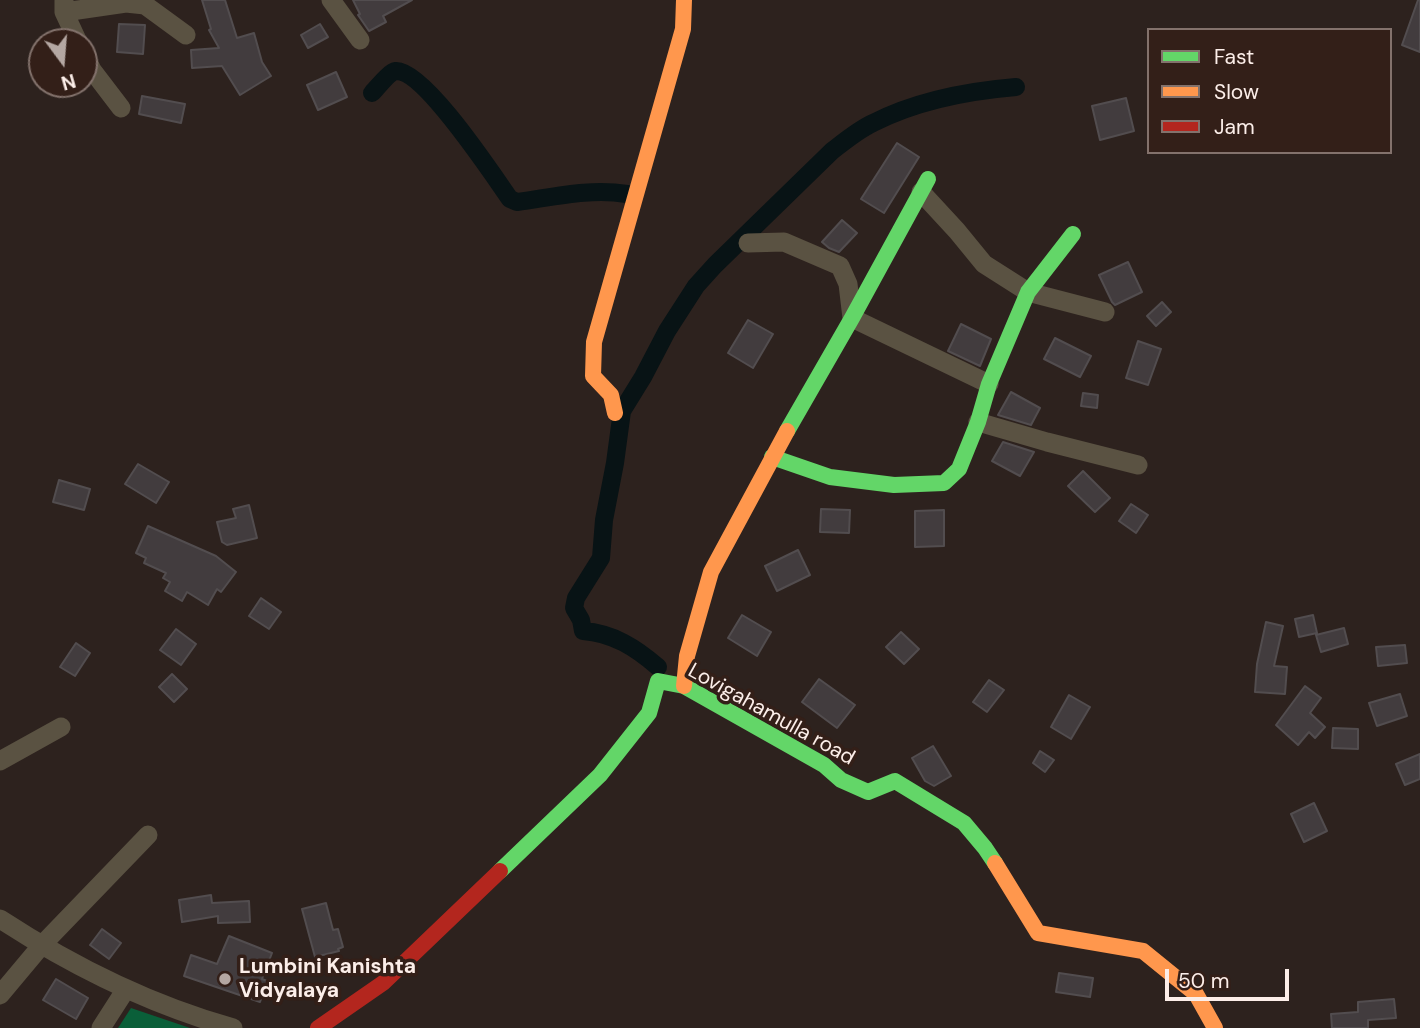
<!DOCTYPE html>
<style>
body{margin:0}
#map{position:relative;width:1420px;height:1028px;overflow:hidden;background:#2d221e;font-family:"DM Sans",sans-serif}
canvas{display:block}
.legend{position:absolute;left:1147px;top:28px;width:245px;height:126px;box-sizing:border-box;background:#331f18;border:2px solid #83726c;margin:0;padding:9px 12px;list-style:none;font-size:21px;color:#fceee9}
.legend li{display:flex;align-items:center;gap:14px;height:35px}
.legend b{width:35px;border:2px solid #83726c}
.north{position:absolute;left:28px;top:28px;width:70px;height:70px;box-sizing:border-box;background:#331f18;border:2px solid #83726c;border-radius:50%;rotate:164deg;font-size:19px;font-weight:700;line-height:28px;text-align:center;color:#fceee9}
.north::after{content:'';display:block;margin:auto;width:24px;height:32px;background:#b4a7a2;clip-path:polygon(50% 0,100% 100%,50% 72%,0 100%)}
.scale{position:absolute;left:1165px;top:969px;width:124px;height:32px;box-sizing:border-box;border:4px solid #fceee9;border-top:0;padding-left:9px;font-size:21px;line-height:24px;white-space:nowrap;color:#fceee9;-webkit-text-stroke:5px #331f18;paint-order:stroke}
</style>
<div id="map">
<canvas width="1420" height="1028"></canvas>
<ul class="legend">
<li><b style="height:9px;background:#63d668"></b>Fast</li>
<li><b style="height:9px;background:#ff974d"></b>Slow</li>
<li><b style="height:9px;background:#b3261e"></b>Jam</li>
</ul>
<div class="north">N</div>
<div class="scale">50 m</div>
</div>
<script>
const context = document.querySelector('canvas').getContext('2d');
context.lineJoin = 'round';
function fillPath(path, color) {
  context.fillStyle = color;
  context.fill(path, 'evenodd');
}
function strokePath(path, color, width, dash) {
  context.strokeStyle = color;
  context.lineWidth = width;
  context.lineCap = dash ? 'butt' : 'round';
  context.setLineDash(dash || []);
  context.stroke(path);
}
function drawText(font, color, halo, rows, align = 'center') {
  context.font = font + ' "DM Sans",sans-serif';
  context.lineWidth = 7;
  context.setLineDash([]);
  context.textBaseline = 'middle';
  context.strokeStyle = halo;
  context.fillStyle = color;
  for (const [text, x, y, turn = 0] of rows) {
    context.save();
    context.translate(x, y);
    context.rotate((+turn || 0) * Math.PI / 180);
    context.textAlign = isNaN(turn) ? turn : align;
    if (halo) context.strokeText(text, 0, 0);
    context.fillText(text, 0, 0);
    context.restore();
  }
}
fillPath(new Path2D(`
 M 131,1008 L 190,1028 L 118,1028 Z`), '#0a5f39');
strokePath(new Path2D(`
 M 372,93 C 377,88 389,72 396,71 C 424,70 493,175 510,199 L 517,202 C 554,197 590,188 627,194
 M 658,667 C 636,648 613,633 583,631 L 581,620 L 574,608 L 576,598 L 601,558 L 604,520 L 615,463 L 622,411 L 643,377 L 667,331 L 696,286 L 715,265 L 832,151 C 845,141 858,130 873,123 C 916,101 968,91 1016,87`), '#081315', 18);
const building = new Path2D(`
 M 202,0 L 225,0 L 237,38 L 254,33 L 262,62 L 271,76 L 240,95 L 222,66 L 192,68 L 191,50 L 219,48 L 209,30 L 211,29 Z
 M 353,0 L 412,0 L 383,16 L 386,22 L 369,31 L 358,15 L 360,14 Z
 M 1418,0 L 1420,0 L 1420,52 L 1402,45 Z
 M 119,24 L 145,25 L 143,54 L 117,52 Z
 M 320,24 L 328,37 L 308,48 L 301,35 Z
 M 336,72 L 347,97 L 318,110 L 307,85 Z
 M 142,96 L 185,104 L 181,123 L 139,114 Z
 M 1126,98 L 1134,131 L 1100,140 L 1092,106 Z
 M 897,143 L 919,157 L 884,213 L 861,199 Z
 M 842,220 L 857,233 L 839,252 L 829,248 L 822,242 Z
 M 1128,262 L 1142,292 L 1115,305 L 1112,302 L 1099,275 Z
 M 1162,302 L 1171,312 L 1156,326 L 1147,316 Z
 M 748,320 L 773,334 L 753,368 L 728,353 Z
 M 961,324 L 991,339 L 980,366 L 948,351 Z
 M 1055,338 L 1091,356 L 1080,377 L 1044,359 Z
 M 1138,341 L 1161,349 L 1148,385 L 1126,378 Z
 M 1011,392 L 1040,408 L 1031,425 L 998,415 Z
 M 1083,393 L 1098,395 L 1097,408 L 1081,406 Z
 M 1003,442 L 1034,452 L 1020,476 L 992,461 Z
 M 138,464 L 169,482 L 156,503 L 125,484 Z
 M 1083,471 L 1110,498 L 1095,512 L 1068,486 Z
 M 59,480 L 90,489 L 84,510 L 53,502 Z
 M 1131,504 L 1148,515 L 1136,533 L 1119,521 Z
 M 249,505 L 257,538 L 227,545 L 222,542 L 217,522 L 236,518 L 233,509 Z
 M 821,509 L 850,510 L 849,533 L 820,532 Z
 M 944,510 L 944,546 L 915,547 L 915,511 Z
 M 148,526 L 216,556 L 236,572 L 221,592 L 217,589 L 208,605 L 187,592 L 182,601 L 165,591 L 170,582 L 163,578 L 166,573 L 144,563 L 146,558 L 136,553 Z
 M 798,550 L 810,575 L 777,591 L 765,566 Z
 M 261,598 L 281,612 L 269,629 L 249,616 Z
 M 742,615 L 771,632 L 757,656 L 728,638 Z
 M 1313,615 L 1317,633 L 1299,637 L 1295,619 Z
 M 1266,622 L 1283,626 L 1274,666 L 1287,667 L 1285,694 L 1255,692 L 1257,664 Z
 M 1344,628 L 1348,644 L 1321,652 L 1316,635 Z
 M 176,629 L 196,644 L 181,665 L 160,650 Z
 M 901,632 L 919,649 L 904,664 L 886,647 Z
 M 76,643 L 90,653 L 75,676 L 60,667 Z
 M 1405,645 L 1407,663 L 1378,666 L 1376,647 Z
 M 172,674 L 187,689 L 174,702 L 159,687 Z
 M 819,679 L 855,705 L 837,728 L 802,702 Z
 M 989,680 L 1004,690 L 987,712 L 973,702 Z
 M 1305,686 L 1321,698 L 1310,713 L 1325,727 L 1315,738 L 1309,732 L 1298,745 L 1276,725 Z
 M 1400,694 L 1407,716 L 1377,726 L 1369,703 Z
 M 1069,695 L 1090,707 L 1071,739 L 1051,727 Z
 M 1333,728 L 1358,729 L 1358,749 L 1332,748 Z
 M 933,746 L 951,776 L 934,786 L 925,781 L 912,758 Z
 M 1040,751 L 1054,760 L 1045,772 L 1033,763 Z
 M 1420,754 L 1420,779 L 1405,785 L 1396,764 Z
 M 1314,803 L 1327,831 L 1304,842 L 1291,814 Z
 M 211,895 L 212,903 L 249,901 L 250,922 L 218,923 L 218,916 L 182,922 L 179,900 Z
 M 326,903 L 333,930 L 338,929 L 343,947 L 338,949 L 339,951 L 315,957 L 302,909 Z
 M 102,929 L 121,943 L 109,959 L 90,945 Z
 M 229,936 L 272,953 L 262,979 L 267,981 L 260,1002 L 184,976 L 191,955 L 217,964 Z
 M 1059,973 L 1093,978 L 1090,997 L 1056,992 Z
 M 56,979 L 88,998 L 76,1019 L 43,1000 Z
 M 1394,999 L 1396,1018 L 1368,1020 L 1368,1028 L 1332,1028 L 1331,1014 L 1358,1012 L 1358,1002 Z`);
fillPath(building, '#423c3e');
strokePath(building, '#524d4f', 2);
strokePath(new Path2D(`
 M 331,0 L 360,40
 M 64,1 L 64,12 L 78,42
 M 64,12 L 126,3 L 145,5 L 186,35
 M 84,53 L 92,70 L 121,108
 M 921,192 L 957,231 L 984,264 L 1028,292 L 1105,312
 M 748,243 L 784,242 L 840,266 L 848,284 L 852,318 L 989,384
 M 978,422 L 1047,442 L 1138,465
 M 0,761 L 61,727
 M 0,919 C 72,966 151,1005 233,1028
 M 0,995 L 41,946 L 148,835
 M 101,1028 L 126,989`), '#5a5242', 19);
strokePath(new Path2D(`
 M 787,431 L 852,318 L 928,179
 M 772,457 L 830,477 L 894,485 L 944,483 L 959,469 L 978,422 L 989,384 L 1028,292 L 1073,234
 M 500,871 L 600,775 L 649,713 L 658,681 L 684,686 L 824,765 L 841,780 L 868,792 L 895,781 L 964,823 L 985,848 L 995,863`), '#63d668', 16);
strokePath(new Path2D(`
 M 615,413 L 611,395 L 593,376 L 594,342 L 683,29 L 684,0
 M 684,686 L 687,656 L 711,572 L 787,431
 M 995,863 L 1038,933 L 1143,951 L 1196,994 L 1215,1028`), '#ff974d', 16);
strokePath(new Path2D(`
 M 318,1028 L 383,983 L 500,871`), '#b3261e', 16);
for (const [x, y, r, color] of [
 [225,979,7,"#b4a7a2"]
]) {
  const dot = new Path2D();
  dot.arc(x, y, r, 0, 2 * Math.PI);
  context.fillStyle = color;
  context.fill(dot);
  strokePath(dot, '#331f18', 2.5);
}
drawText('21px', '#fceee9', '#331f18', [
 ["Lovigahamulla road",771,715,29]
]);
drawText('bold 21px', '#fceee9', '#331f18', [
 ["Lumbini Kanishta",239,967],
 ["Vidyalaya",239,991]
], 'left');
</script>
